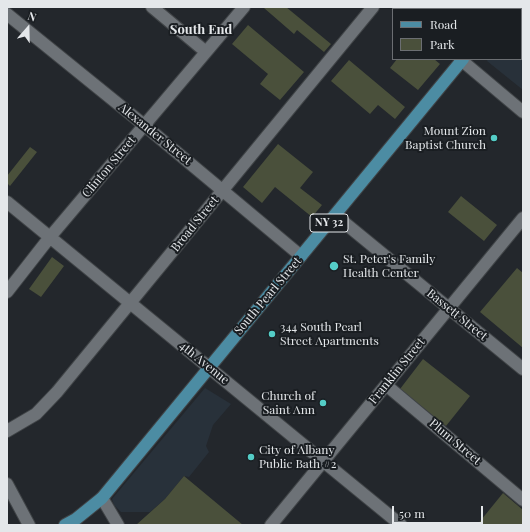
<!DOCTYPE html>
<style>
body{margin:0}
#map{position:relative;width:530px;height:532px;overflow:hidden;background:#23272c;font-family:"Playfair Display",serif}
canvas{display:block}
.frame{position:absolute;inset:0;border:8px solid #e4e7ea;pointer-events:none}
.legend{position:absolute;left:392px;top:8px;width:130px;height:52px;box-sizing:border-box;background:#1a1e22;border:1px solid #6b6e72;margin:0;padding:5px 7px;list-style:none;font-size:12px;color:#e4e7ea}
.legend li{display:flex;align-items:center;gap:8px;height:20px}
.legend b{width:20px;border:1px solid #6b6e72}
.north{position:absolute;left:8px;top:8px;width:40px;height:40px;-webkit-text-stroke:3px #1a1e22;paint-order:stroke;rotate:20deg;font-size:11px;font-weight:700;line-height:16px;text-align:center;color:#e4e7ea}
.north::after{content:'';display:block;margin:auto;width:14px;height:18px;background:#e4e7ea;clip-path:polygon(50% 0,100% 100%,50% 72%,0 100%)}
.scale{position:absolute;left:392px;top:506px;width:91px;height:18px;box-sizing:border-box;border:2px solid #e4e7ea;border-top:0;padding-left:5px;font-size:12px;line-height:14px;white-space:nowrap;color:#e4e7ea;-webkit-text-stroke:3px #1a1e22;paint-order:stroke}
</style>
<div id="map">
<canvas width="530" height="532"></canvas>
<div class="frame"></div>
<ul class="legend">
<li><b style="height:5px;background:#4c8ca3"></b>Road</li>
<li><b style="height:11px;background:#4a503b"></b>Park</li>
</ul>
<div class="north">N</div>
<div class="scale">50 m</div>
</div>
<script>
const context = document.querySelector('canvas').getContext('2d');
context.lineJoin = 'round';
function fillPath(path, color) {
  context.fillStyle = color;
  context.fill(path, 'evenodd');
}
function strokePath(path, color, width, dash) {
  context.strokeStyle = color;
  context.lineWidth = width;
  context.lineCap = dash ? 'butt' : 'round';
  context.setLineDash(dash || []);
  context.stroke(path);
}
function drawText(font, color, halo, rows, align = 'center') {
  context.font = font + ' "Playfair Display",serif';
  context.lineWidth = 4;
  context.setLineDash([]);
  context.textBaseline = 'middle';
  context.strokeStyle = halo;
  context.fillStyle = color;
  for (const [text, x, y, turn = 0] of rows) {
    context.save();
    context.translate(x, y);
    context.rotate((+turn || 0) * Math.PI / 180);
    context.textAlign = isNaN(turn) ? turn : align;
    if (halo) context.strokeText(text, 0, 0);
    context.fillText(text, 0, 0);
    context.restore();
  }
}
fillPath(new Path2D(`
 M 523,24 L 523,90 L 487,61 L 488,59 L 521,59 L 521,26 Z
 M 205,388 L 231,404 L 213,425 L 206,446 L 209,452 L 189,477 L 184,476 L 165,499 L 150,512 L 121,512 L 114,505 L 112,499 Z`), '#28313a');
fillPath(new Path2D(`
 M 265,7 L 286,7 L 331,44 L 324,52 L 297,30 L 294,34 L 264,8 Z
 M 248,25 L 304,72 L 280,100 L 260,84 L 268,74 L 232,44 Z
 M 397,59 L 434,59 L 440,64 L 418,90 L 390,68 Z
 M 349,60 L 405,107 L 395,119 L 378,105 L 370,114 L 331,81 Z
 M 278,144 L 313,172 L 300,188 L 322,205 L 312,217 L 275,187 L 262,203 L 243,187 Z
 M 30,147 L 37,152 L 10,186 L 7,183 L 7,176 Z
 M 461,196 L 497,225 L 484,241 L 448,212 Z
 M 52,257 L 64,266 L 41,297 L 29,289 Z
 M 517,268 L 523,273 L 523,348 L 480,312 Z
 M 423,359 L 470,396 L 446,426 L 400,389 Z
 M 184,476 L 243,525 L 136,525 L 165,499 Z
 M 503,493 L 523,510 L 523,525 L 477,525 Z`), '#4a503b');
const minor = new Path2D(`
 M 152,7 L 206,52
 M 399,7 L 401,9
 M 7,14 L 144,125 L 301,256
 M 460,59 L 523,112
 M 7,202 L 401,525
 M 335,215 L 523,369
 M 7,292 L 50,237 L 244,7
 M 386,385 L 523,500
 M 7,431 L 36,414 L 57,392 L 373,7
 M 7,484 L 29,525
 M 102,498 L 118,525
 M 271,525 L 523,218`);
const primary = new Path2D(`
 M 513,9 L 515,7
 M 65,525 L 76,519 L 102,498 L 463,59`);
strokePath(minor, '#404447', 14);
strokePath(primary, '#404447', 14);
strokePath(minor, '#6d7277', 12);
strokePath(primary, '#4c8ca3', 12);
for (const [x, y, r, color] of [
 [494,138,4,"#54cdc7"],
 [334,266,5,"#54cdc7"],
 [272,334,4,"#54cdc7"],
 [323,403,4,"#54cdc7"],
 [251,457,4,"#54cdc7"]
]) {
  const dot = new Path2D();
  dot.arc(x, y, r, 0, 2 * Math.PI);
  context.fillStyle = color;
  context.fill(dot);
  strokePath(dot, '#1a1e22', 1.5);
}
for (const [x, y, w] of [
 [329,223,38]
]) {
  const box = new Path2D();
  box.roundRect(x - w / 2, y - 9, w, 18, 3);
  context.fillStyle = '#1a1e22';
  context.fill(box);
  strokePath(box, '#e4e7ea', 1);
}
drawText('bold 11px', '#e4e7ea', null, [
 ["NY 32",329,223]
]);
drawText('12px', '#e4e7ea', '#1a1e22', [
 ["Mount Zion",486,131,"right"],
 ["Baptist Church",486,145,"right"],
 ["St. Peter's Family",343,259],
 ["Health Center",343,273],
 ["344 South Pearl",280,327],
 ["Street Apartments",280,341],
 ["Church of",315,396,"right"],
 ["Saint Ann",315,410,"right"],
 ["City of Albany",259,450],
 ["Public Bath #2",259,464]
], 'left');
drawText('12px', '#e4e7ea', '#1a1e22', [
 ["Alexander Street",155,134,39],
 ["Clinton Street",109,167,-50],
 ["Broad Street",195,224,-51],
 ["South Pearl Street",268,296,-50],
 ["Bassett Street",457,315,39],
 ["4th Avenue",204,363,39],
 ["Franklin Street",397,371,-51],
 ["Plum Street",455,442,40]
]);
drawText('bold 13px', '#e4e7ea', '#1a1e22', [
 ["South End",201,30]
]);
</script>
